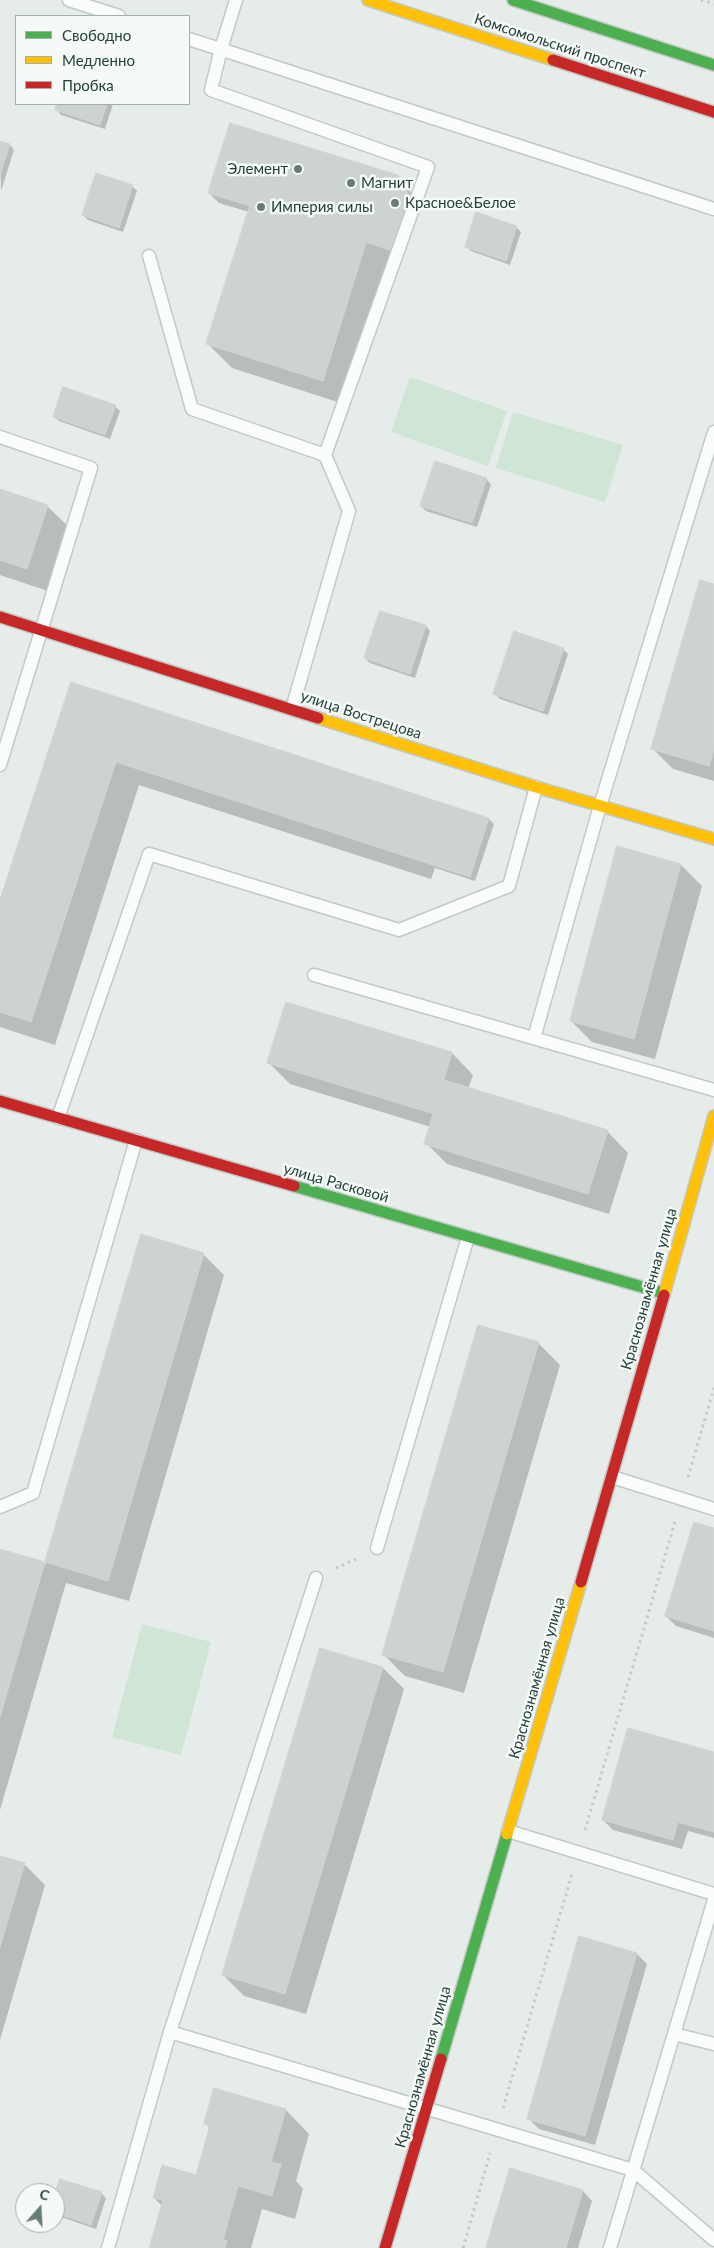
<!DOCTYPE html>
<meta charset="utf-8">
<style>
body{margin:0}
#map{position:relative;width:714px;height:2248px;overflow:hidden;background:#e6ece9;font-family:Lato,sans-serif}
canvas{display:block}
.legend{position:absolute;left:15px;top:15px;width:175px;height:90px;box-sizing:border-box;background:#f5faf8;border:1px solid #a1b0ac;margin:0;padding:6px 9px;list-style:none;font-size:15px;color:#234039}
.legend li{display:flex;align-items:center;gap:10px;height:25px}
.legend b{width:25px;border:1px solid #a1b0ac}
.north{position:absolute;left:15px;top:2183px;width:50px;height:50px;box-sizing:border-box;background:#f5faf8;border:1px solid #a1b0ac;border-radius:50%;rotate:19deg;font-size:14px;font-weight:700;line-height:20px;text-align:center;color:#234039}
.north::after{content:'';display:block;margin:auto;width:18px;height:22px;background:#677c77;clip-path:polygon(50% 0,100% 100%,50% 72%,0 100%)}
</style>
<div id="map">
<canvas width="714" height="2248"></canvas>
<ul class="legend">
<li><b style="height:6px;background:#4caf50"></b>Свободно</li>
<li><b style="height:6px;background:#ffc107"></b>Медленно</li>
<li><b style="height:6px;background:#c62828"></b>Пробка</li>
</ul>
<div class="north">С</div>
</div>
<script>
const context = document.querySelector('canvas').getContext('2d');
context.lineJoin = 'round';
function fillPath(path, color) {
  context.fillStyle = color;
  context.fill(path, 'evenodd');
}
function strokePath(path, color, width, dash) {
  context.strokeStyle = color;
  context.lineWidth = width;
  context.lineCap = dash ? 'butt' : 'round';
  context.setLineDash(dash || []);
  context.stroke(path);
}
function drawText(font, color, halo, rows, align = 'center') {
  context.font = font + ' Lato,sans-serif';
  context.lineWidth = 5;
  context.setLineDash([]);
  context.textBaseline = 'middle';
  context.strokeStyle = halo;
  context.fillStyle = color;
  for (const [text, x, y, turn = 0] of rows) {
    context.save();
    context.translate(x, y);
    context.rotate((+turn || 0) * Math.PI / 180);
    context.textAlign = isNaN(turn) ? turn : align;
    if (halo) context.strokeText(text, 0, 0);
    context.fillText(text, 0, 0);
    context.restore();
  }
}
fillPath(new Path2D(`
 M 410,377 L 507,411 L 488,466 L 391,432 Z
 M 513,412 L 623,445 L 605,502 L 496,468 Z
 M 142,1624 L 211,1642 L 181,1755 L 112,1737 Z`), '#cfe5d6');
fillPath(new Path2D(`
 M 58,104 L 113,104 L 105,129 L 61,115 L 57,110 Z
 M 0,142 L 10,145 L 14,150 L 1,191 Z
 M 398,176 L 408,187 L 418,206 L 402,260 L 393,257 L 347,405 L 232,368 L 208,344 L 249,212 L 219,203 L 209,193 Z
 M 132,186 L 137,191 L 123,232 L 88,220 L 83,215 Z
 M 516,227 L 521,232 L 510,265 L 471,251 L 466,247 Z
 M 115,406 L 120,411 L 110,439 L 59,421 L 54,416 Z
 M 486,479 L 491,484 L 477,527 L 426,511 L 421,506 Z
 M 0,490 L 47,506 L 71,529 L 51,592 L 0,575 Z
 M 714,585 L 714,781 L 673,769 L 652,748 Z
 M 426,626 L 430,631 L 415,678 L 370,663 L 365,658 Z
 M 563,649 L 568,654 L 548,715 L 500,699 L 495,694 Z
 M 72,684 L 489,819 L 494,824 L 475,881 L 435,868 L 431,879 L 139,785 L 55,1045 L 0,1027 L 0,904 Z
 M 681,865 L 702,886 L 655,1059 L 592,1042 L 571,1021 Z
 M 287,1003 L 452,1053 L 473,1075 L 468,1089 L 607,1131 L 628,1153 L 609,1214 L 447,1164 L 426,1143 L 431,1127 L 290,1084 L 269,1063 Z
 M 142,1236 L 203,1254 L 224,1275 L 129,1601 L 66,1583 L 0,1810 L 0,1550 L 46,1564 Z
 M 538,1343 L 560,1365 L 464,1693 L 405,1676 L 383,1654 Z
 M 714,1530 L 714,1638 L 676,1626 L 666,1616 Z
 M 383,1668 L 404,1689 L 306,2014 L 244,1996 L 223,1975 Z
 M 714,1753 L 714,1838 L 688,1831 L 682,1849 L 613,1830 L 603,1820 Z
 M 0,1857 L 24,1864 L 45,1885 L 0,2040 Z
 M 580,1938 L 637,1954 L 647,1964 L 595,2145 L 539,2129 L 529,2119 Z
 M 286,2110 L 309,2134 L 296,2181 L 303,2189 L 295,2219 L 262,2209 L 251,2248 L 150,2248 L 162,2206 L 154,2198 L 197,2176 L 210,2128 L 205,2123 Z
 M 583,2191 L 592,2201 L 578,2248 L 487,2248 Z
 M 101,2193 L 106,2198 L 96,2229 L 55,2215 L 55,2197 Z`), '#0003');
const building = new Path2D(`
 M 57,104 L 107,104 L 100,125 L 55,110 Z
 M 230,123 L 398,175 L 409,196 L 392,251 L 366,242 L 375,214 L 259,177 L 250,206 L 208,193 Z
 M 0,141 L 10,144 L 0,175 Z
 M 96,173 L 133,185 L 119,228 L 82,215 Z
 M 259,177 L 375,214 L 323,381 L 206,344 Z
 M 476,212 L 517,226 L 506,261 L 465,247 Z
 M 63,387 L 116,405 L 105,435 L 53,417 Z
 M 435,461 L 487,478 L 472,523 L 420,506 Z
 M 0,489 L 48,505 L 27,569 L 0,560 Z
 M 700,580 L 714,584 L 714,750 L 709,766 L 651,749 Z
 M 380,611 L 426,625 L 410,674 L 364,658 Z
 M 514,631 L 564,648 L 543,711 L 493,694 Z
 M 71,682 L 427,798 L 408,857 L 116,762 L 31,1022 L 0,1012 L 0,900 Z
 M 427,798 L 489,818 L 470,877 L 408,857 Z
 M 617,846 L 681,864 L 634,1039 L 570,1021 Z
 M 286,1002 L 452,1052 L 434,1114 L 267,1063 Z
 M 444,1080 L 608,1130 L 588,1194 L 424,1144 Z
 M 141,1234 L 204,1253 L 108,1581 L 45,1562 Z
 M 478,1325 L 539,1342 L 443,1672 L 382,1655 Z
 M 694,1522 L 714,1528 L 714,1631 L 665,1616 Z
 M 0,1549 L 45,1562 L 0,1717 Z
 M 320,1648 L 383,1667 L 285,1994 L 222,1975 Z
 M 628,1728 L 714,1752 L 714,1832 L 678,1822 L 673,1840 L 602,1820 Z
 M 0,1856 L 25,1863 L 0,1947 Z
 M 579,1936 L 637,1953 L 585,2136 L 527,2119 Z
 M 214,2088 L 286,2109 L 271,2162 L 281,2164 L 272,2196 L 238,2186 L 223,2240 L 227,2241 L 225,2248 L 149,2248 L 163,2200 L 153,2198 L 162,2165 L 196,2175 L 210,2125 L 204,2124 Z
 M 510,2168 L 583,2190 L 566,2248 L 486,2248 Z
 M 60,2179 L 102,2192 L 91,2225 L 55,2213 L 55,2193 Z`);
fillPath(building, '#cdd3d1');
strokePath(building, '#cfd5d2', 1);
const lane = new Path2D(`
 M 69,0 L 119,16
 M 236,0 L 221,49 L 211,90 L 428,167 L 325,455 L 349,511 L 292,709
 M 189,39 L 714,209
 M 149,256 L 192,409 L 325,455
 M 0,437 L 91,468 L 0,765
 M 314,975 L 714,1090
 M 534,1038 L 600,806 L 714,432
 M 58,1118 L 149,854 L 399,930 L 509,886 L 536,787
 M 612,1477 L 714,1509
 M 0,1507 L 33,1493 L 136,1140
 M 377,1548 L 468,1237
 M 508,1831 L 714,1894
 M 170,2032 L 633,2170 L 714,2240
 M 674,2034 L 714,2044
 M 108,2248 L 170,2032 L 316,1578
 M 610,2248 L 714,1900`);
const fast = new Path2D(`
 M 513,0 L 714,65
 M 294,1186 L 663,1293
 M 441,2059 L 507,1834`);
const slow = new Path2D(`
 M 368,0 L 553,60
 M 318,718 L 536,787 L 714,839
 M 664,1295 L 714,1116
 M 507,1834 L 581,1582`);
const jam = new Path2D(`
 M 553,60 L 714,112
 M 0,617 L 318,718
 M 0,1101 L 294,1186
 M 581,1582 L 664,1295
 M 385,2248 L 441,2059`);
strokePath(lane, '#c3c9c6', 15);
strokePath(fast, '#c2c9c6', 14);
strokePath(slow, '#c2c9c6', 14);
strokePath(jam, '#c2c9c6', 14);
strokePath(new Path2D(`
 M 701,0 L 714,4
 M 688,1477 L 714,1388
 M 336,1568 L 356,1559
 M 585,1830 L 675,1522
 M 503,2108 L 572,1874
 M 463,2248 L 490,2153`), '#c2cbc9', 3, [2.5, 4]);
strokePath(lane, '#fbfcfc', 12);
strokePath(fast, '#4caf50', 11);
strokePath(slow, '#ffc107', 11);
strokePath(jam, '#c62828', 11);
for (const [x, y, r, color] of [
 [298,169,5,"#677c77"],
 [351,183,5,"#677c77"],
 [395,203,5,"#677c77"],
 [261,207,5,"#677c77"]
]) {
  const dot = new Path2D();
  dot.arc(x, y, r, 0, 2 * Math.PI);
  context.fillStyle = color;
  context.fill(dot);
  strokePath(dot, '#f5faf8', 2);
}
drawText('15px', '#234039', '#f5faf8', [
 ["Комсомольский проспект",560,46,18],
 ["улица Вострецова",361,715,18],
 ["улица Расковой",336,1183,16],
 ["Краснознамённая улица",649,1289,-74],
 ["Краснознамённая улица",537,1678,-74],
 ["Краснознамённая улица",423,2067,-74]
]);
drawText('15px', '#234039', '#f5faf8', [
 ["Элемент",288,169,"right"],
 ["Магнит",361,183],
 ["Красное&Белое",405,203],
 ["Империя силы",271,207]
], 'left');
</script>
